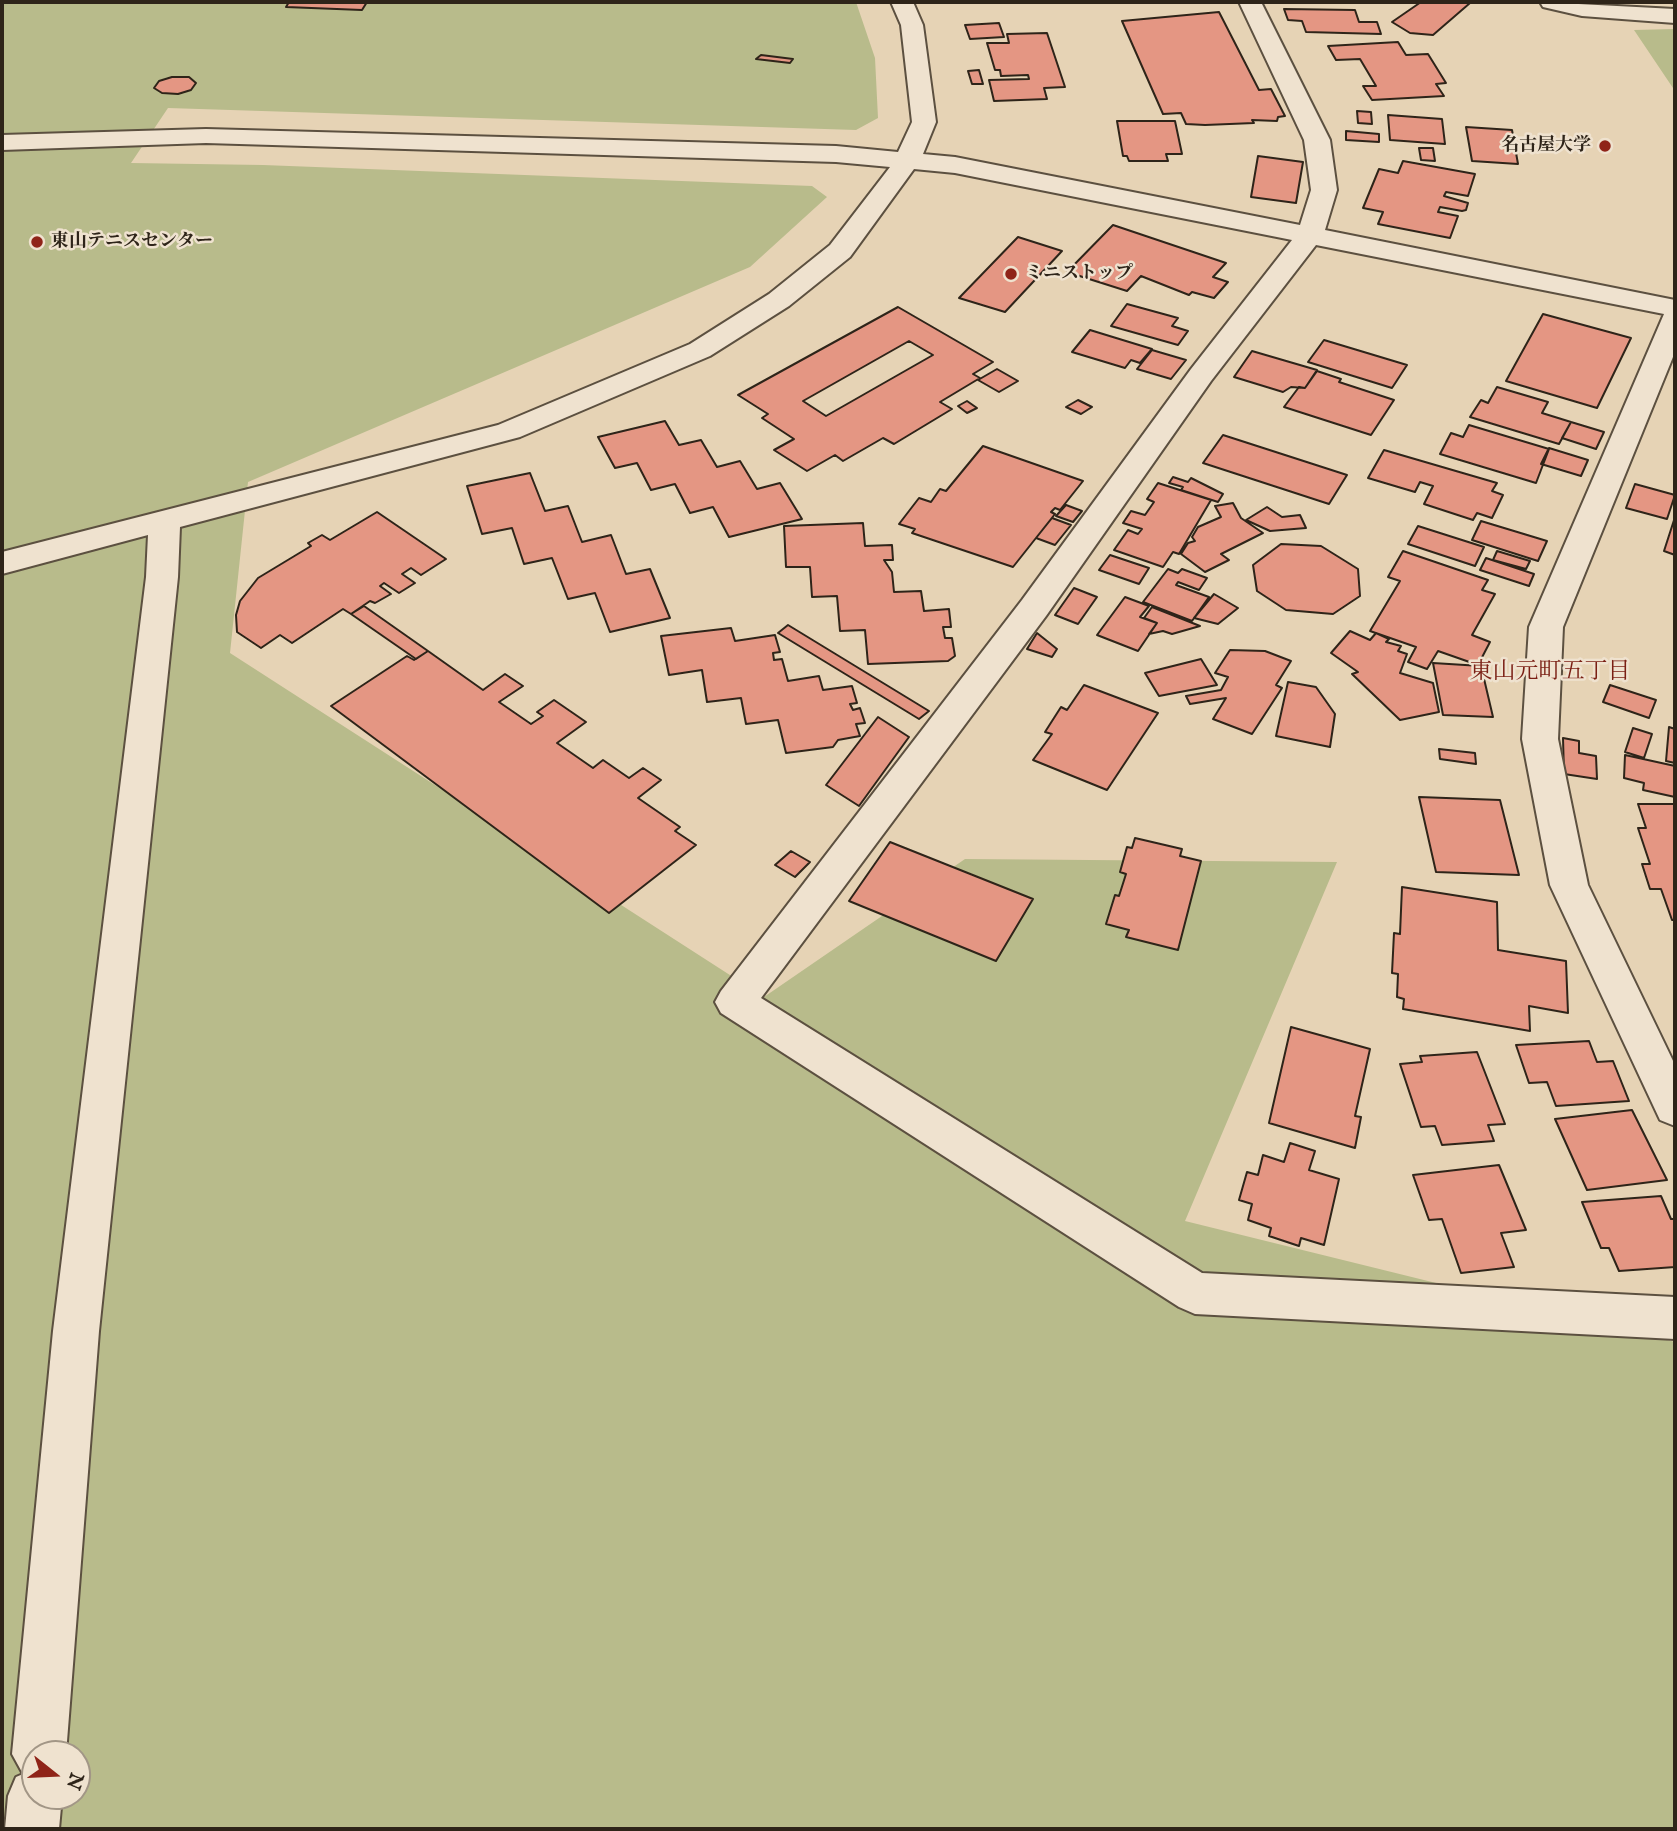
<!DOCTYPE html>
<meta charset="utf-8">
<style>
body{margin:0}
#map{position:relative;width:1677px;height:1831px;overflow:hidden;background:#e6d3b5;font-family:"IM FELL English",serif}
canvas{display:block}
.frame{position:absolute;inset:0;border:4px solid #2e2419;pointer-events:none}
.north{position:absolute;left:21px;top:1740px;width:70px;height:70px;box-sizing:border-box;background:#efe2cf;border:2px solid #a29686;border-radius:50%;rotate:108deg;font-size:19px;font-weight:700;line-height:28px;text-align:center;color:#2e2419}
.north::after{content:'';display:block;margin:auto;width:24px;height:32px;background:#8f2418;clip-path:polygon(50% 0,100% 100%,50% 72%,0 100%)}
</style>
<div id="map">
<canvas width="1677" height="1831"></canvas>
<div class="frame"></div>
<div class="north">N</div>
</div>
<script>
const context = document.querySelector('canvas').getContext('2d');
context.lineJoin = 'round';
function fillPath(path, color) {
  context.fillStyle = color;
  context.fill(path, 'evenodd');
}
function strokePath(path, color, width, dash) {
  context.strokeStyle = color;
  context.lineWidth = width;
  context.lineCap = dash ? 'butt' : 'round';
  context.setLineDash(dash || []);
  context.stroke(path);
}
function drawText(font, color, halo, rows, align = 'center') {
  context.font = font + ' "IM FELL English","Noto Serif JP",serif';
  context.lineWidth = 5;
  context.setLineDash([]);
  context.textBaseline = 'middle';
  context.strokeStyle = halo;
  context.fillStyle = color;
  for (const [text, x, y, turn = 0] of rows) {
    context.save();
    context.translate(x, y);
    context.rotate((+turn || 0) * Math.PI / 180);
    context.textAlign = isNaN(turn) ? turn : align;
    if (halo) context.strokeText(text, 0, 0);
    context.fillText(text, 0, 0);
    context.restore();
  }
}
fillPath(new Path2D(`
 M 2,2 L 856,2 L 875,58 L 878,118 L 856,130 L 168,108 L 131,163 L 263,165 L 812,186 L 827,197 L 750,267 L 248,482 L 230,653 L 764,997 L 965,859 L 1337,862 L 1185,1221 L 1675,1342 L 1675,1829 L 2,1829 ZM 35,1754 L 77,1754 L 77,1796 L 35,1796 Z
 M 1675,29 L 1675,91 L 1634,30 Z`), '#b8bb8b');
const building = new Path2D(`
 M 289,2 L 367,2 L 362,10 L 286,7 Z
 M 1421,2 L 1464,2 L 1470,3 L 1433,35 L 1410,33 L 1392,22 Z
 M 1284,9 L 1355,10 L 1359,22 L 1377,22 L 1381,34 L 1306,32 L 1302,21 L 1288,20 Z
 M 1219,12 L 1259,90 L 1271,89 L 1285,116 L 1278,117 L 1277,121 L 1252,120 L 1254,123 L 1205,125 L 1186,124 L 1181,113 L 1163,114 L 1122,21 Z
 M 999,23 L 1004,37 L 970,39 L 965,25 Z
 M 1047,33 L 1065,87 L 1044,88 L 1047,99 L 994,101 L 989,80 L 1029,79 L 1028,75 L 1001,76 L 1000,70 L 995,70 L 987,43 L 1009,43 L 1007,34 Z
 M 1398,42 L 1406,55 L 1428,54 L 1446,83 L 1436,84 L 1444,96 L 1372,100 L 1363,86 L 1376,86 L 1360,59 L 1336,60 L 1328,46 Z
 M 761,55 L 793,59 L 790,63 L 756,59 Z
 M 979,70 L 983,84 L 972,84 L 968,71 Z
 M 172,77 L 189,77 L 196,83 L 191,90 L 178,94 L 162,93 L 154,88 L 159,81 Z
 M 1357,111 L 1371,112 L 1372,124 L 1358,123 Z
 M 1388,115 L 1442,119 L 1445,144 L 1390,140 Z
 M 1117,121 L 1175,121 L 1182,154 L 1166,154 L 1168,161 L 1129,161 L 1127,156 L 1123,156 Z
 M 1466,127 L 1512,130 L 1518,164 L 1472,161 Z
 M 1346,131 L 1379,134 L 1379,142 L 1346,140 Z
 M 1419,148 L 1433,148 L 1435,161 L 1421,160 Z
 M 1258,156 L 1303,162 L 1296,203 L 1251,197 Z
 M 1403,161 L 1475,174 L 1468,196 L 1446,192 L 1444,196 L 1468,203 L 1466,210 L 1462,211 L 1440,207 L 1438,212 L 1458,216 L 1450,238 L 1378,224 L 1383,212 L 1363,208 L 1379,169 L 1398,173 Z
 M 1113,225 L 1226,263 L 1213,277 L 1228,282 L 1214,298 L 1192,292 L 1189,295 L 1141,276 L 1127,291 L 1067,272 Z
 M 1018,237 L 1062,251 L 1005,312 L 959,298 Z
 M 1127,304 L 1178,318 L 1172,326 L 1188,331 L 1178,345 L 1111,326 Z
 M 898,307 L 993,362 L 973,374 L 980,378 L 940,402 L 952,409 L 894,444 L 883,438 L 843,461 L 835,455 L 807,471 L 774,450 L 794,439 L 762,418 L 768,414 L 738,395 ZM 909,341 L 933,355 L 826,416 L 803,401 Z
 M 1543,314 L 1631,338 L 1597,408 L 1506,381 Z
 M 1090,330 L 1152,349 L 1140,363 L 1131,360 L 1125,368 L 1072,352 Z
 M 1324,340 L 1407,365 L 1392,388 L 1308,362 Z
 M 1152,350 L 1186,360 L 1171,379 L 1137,369 Z
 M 1252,351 L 1317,370 L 1305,388 L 1291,387 L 1283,392 L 1234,377 Z
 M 997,369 L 1018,381 L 999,392 L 978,380 Z
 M 1317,371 L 1341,379 L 1339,382 L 1394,400 L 1371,435 L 1284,407 L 1299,387 L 1305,388 Z
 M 1497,387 L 1548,402 L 1542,413 L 1571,422 L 1559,444 L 1470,417 L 1481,400 L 1488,403 Z
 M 1078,400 L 1092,407 L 1081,414 L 1066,407 Z
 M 967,401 L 977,408 L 967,413 L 958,406 Z
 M 665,421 L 679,445 L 701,440 L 717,467 L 740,461 L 757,489 L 780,483 L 802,519 L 729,537 L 713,507 L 690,513 L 675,484 L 651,490 L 637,463 L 615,468 L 598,437 Z
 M 1571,422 L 1604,432 L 1596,449 L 1562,438 Z
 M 1469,425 L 1549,449 L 1536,483 L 1440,454 L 1451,433 L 1463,437 Z
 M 1223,435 L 1347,475 L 1329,504 L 1203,463 Z
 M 983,446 L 1083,481 L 1060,510 L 1055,508 L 1051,512 L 1055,514 L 1013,567 L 912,533 L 915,529 L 899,524 L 919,498 L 931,502 L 940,489 L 946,491 Z
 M 1549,448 L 1588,460 L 1581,476 L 1541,464 Z
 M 1384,450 L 1497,483 L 1492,491 L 1503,495 L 1492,518 L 1477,513 L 1473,520 L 1424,504 L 1433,486 L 1420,482 L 1415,492 L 1368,478 Z
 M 530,473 L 545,511 L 568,506 L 582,542 L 611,535 L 626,574 L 650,569 L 670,618 L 610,632 L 595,593 L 568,599 L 552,558 L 524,564 L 512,528 L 482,534 L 467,486 Z
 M 1173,477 L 1188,482 L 1191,478 L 1223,494 L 1218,502 L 1181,490 L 1183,487 L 1169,483 Z
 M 1158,483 L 1211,500 L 1179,554 L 1173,552 L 1163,567 L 1114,550 L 1128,530 L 1138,534 L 1142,529 L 1123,523 L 1131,511 L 1145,515 L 1154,502 L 1147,499 Z
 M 1635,484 L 1675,495 L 1667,519 L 1626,508 Z
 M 1233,503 L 1241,518 L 1263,533 L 1221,554 L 1229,560 L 1205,572 L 1181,554 L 1188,543 L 1195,541 L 1192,537 L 1198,527 L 1221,517 L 1215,506 Z
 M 1066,505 L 1082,511 L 1073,522 L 1056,516 Z
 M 1267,507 L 1282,517 L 1300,515 L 1306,528 L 1270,531 L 1246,520 Z
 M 377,512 L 446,559 L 421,575 L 411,568 L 402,574 L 415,583 L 399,593 L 384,583 L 380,586 L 391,594 L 375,603 L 370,601 L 351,614 L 343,609 L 292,643 L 280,635 L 261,648 L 237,632 L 236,615 L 240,601 L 258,578 L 311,546 L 308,543 L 322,535 L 330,540 Z
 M 1675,517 L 1675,555 L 1664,551 Z
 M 1052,518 L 1071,525 L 1055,545 L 1036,538 Z
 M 1481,521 L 1547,541 L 1538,561 L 1472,540 Z
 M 863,523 L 865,546 L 892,545 L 893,560 L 884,560 L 892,572 L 894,592 L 921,591 L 924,611 L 949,609 L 951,627 L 943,627 L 945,638 L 952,638 L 955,656 L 948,661 L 868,664 L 865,630 L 840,631 L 837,596 L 812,597 L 810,567 L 786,567 L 784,526 Z
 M 1418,526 L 1484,547 L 1475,566 L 1408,544 Z
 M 1281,544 L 1321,546 L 1358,569 L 1360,596 L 1333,614 L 1286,610 L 1257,591 L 1253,565 Z
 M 1403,551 L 1488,580 L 1482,590 L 1495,594 L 1472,635 L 1490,642 L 1478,665 L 1438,651 L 1427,669 L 1408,662 L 1416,647 L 1370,631 L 1400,581 L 1388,577 Z
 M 1497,551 L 1530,561 L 1526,569 L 1493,560 Z
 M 1110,555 L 1149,568 L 1139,584 L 1099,570 Z
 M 1486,558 L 1534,574 L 1529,586 L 1480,570 Z
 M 1168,569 L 1178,573 L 1182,569 L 1207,578 L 1199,590 L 1178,582 L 1176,585 L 1209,597 L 1192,621 L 1143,602 Z
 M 1074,588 L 1097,597 L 1078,624 L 1055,615 Z
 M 1214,594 L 1238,608 L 1218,624 L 1194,618 Z
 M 1125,597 L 1149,606 L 1140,617 L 1157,623 L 1138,651 L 1097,635 Z
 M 364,606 L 428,651 L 416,659 L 351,614 Z
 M 1152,607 L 1200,626 L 1172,634 L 1163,631 L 1149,634 L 1157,623 L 1144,618 Z
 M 788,625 L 929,711 L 919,719 L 778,633 Z
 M 731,628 L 735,641 L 775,635 L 780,652 L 773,653 L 774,660 L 782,659 L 788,681 L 819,676 L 823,690 L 852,686 L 857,703 L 850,704 L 853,710 L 860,708 L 865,723 L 856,724 L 860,736 L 838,740 L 833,747 L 786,753 L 778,720 L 746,724 L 741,698 L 707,702 L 702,670 L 669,675 L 661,636 Z
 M 1350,631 L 1370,640 L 1376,633 L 1389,639 L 1386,642 L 1401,646 L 1398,651 L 1407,654 L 1400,673 L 1433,683 L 1439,712 L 1400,720 L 1352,674 L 1358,672 L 1331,653 Z
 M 1037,633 L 1057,649 L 1052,657 L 1027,649 Z
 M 1230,650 L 1265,651 L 1291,661 L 1276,685 L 1282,688 L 1252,734 L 1213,719 L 1226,698 L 1190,704 L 1186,696 L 1221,690 L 1228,677 L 1215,673 Z
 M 428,651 L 483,690 L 505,674 L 523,686 L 499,702 L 531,724 L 543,716 L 537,712 L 554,700 L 586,722 L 557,743 L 593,768 L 603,760 L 629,778 L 643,768 L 661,780 L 638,798 L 680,827 L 675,831 L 696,845 L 609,913 L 331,706 L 407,656 L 414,660 Z
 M 1201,659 L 1217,685 L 1159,696 L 1145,673 Z
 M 1433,663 L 1481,666 L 1493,717 L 1443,715 Z
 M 1288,682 L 1316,687 L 1335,714 L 1330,747 L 1276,736 Z
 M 1084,685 L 1158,713 L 1107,790 L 1033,760 L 1052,734 L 1045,732 L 1061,707 L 1067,710 Z
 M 1610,685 L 1656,700 L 1649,718 L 1603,702 Z
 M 878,717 L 909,737 L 859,806 L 826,785 Z
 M 1669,727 L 1675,729 L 1675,763 L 1666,761 Z
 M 1633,728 L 1652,734 L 1644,758 L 1625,752 Z
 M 1563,738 L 1579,741 L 1579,753 L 1596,756 L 1597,779 L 1564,774 Z
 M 1439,749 L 1475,753 L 1476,764 L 1440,759 Z
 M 1625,755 L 1675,766 L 1675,797 L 1643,790 L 1644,783 L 1624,778 Z
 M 1419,797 L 1500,800 L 1519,875 L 1436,872 Z
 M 1638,804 L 1675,804 L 1675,920 L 1672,920 L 1661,889 L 1650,889 L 1642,864 L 1650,864 L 1638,828 L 1646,828 Z
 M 1135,838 L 1182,849 L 1180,856 L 1201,861 L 1178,950 L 1126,937 L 1129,930 L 1106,924 L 1115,895 L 1119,896 L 1126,874 L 1120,872 L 1127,847 L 1132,848 Z
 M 890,842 L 1033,899 L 996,961 L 849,901 Z
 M 791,851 L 810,862 L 795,877 L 775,865 Z
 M 1402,887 L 1497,902 L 1498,950 L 1566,961 L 1568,1013 L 1529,1006 L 1530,1031 L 1403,1009 L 1404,999 L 1397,997 L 1398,974 L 1392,973 L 1394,933 L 1400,934 Z
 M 1291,1027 L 1370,1049 L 1355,1116 L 1361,1117 L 1355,1148 L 1269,1123 Z
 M 1589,1041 L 1597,1062 L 1613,1061 L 1629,1101 L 1556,1106 L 1547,1082 L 1529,1083 L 1516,1045 Z
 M 1477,1052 L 1505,1124 L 1488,1125 L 1494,1141 L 1442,1145 L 1435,1126 L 1421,1127 L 1400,1064 L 1422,1062 L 1420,1056 Z
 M 1632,1110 L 1667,1180 L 1587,1190 L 1555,1119 Z
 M 1290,1143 L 1315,1151 L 1309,1170 L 1339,1179 L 1324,1245 L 1301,1238 L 1299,1246 L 1269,1236 L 1271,1228 L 1248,1220 L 1252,1204 L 1239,1200 L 1247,1172 L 1258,1175 L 1263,1155 L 1284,1162 Z
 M 1499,1165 L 1526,1230 L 1501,1233 L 1514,1267 L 1461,1273 L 1442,1219 L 1429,1220 L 1413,1175 Z
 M 1661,1196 L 1671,1219 L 1675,1219 L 1675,1267 L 1619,1271 L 1609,1248 L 1601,1248 L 1582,1202 Z`);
fillPath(building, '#e49683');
strokePath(building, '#2e2419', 2);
const minor = new Path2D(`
 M 891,2 L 913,2 L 923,25 L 936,122 L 923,154 L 955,157 L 1300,225 L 1311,190 L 1304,140 L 1239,2 L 1261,2 L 1330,140 L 1337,190 L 1325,230 L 1675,300 L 1675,352 L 1563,627 L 1558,739 L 1588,885 L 1675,1065 L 1675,1126 L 1660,1120 L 1550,885 L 1522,739 L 1529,627 L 1664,314 L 1316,245 L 1211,381 L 1046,616 L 761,998 L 1202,1273 L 1675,1297 L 1675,1339 L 1195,1314 L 1179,1307 L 721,1013 L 715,1002 L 721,991 L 1022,600 L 1191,369 L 1292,240 L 955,173 L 914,169 L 850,257 L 789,306 L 710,356 L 520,437 L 180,527 L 178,577 L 99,1331 L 66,1754 L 35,1754 L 35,1796 L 62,1796 L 59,1829 L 5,1829 L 8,1796 L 16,1777 L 23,1774 L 12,1754 L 53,1331 L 146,577 L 148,535 L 2,574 L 2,552 L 498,425 L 690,344 L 769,294 L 830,245 L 890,167 L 836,162 L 206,143 L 2,150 L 2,135 L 206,129 L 836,146 L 898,152 L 912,122 L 901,25 Z
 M 1540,2 L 1675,9 L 1675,23 L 1582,16 L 1543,7 Z`);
strokePath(minor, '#5c5040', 4);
fillPath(minor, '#efe2cf');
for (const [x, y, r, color] of [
 [1605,146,7,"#8f2418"],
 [37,242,7,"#8f2418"],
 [1011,274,7,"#8f2418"]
]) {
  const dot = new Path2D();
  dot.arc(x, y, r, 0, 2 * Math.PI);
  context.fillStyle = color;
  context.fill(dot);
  strokePath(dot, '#efe2cf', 2.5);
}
drawText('bold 18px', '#2e2419', '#efe2cf', [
 ["名古屋大学",1591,146,"right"],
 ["東山テニスセンター",51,242],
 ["ミニストップ",1025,274]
], 'left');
drawText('23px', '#7a1f14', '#efe2cf', [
 ["東山元町五丁目",1550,673]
]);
</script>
